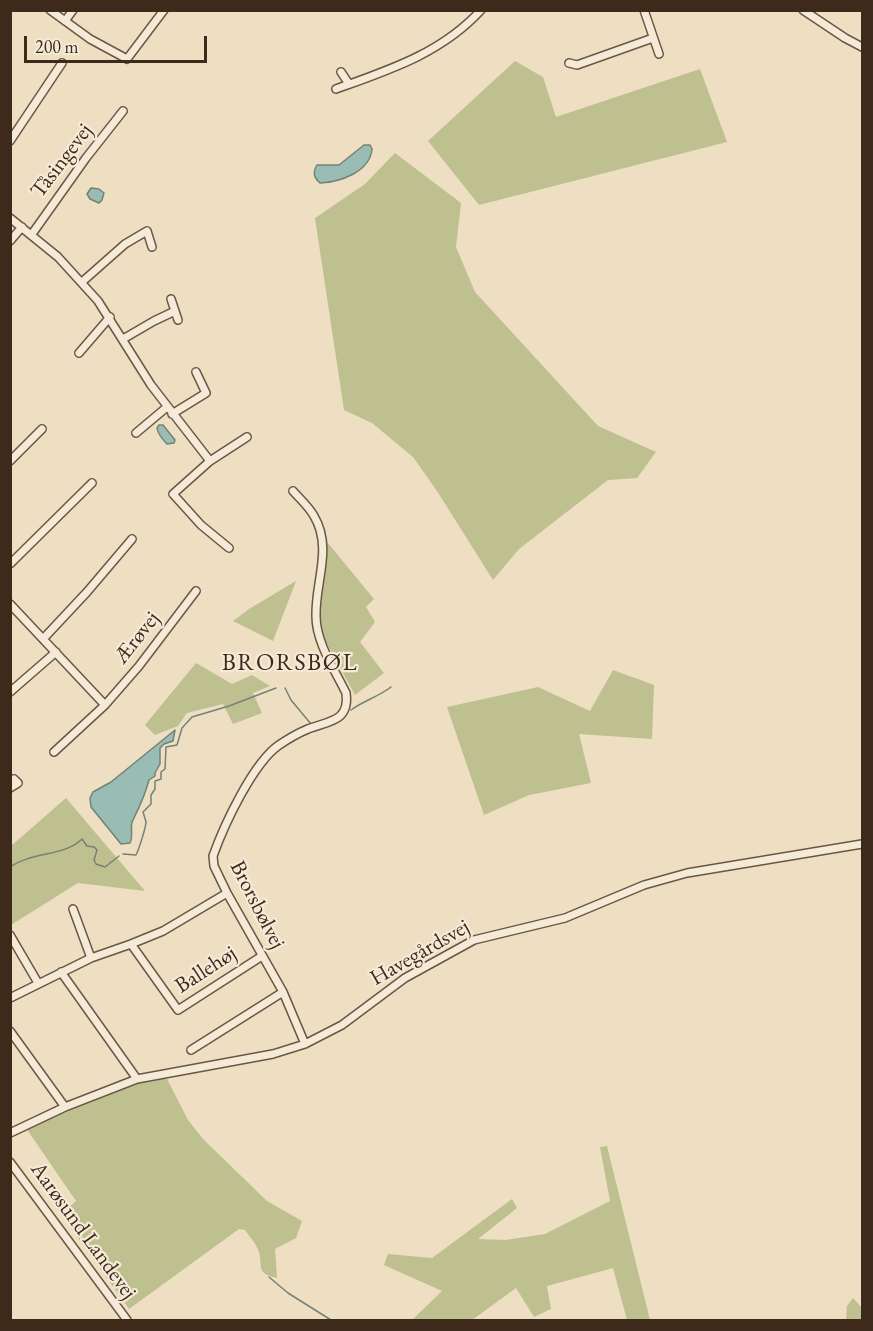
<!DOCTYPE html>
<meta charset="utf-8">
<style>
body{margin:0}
#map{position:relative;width:873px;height:1331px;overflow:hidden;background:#eedec2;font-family:"EB Garamond",serif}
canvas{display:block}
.frame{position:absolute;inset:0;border:12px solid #3d2a1a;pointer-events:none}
.scale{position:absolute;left:24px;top:36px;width:183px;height:27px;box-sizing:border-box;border:3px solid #3d2a1a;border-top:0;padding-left:8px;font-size:18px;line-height:21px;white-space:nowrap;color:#3d2a1a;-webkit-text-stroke:4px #f4ead7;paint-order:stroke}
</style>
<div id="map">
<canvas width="873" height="1331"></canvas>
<div class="frame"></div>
<div class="scale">200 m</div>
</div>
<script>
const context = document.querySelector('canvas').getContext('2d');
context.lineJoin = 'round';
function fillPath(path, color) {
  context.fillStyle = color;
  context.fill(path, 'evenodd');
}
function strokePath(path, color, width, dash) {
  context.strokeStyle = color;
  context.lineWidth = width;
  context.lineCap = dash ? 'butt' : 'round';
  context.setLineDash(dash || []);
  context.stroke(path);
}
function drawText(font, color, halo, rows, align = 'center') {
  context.font = font + ' "EB Garamond",serif';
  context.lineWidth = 4.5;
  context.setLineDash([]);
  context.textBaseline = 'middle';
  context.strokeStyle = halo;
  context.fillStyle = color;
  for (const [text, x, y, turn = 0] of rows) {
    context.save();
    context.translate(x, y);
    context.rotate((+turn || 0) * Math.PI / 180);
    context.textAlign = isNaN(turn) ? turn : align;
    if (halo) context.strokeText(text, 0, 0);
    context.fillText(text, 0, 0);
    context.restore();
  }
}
fillPath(new Path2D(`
 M 515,61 L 543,77 L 556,117 L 700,69 L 727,142 L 479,205 L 428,141 Z
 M 395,153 L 461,203 L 456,247 L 475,292 L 598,426 L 656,452 L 637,478 L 608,480 L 519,549 L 493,580 L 437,491 L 413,457 L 372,423 L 344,410 L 315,218 L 365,184 Z
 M 327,542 L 374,599 L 366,607 L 375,622 L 360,642 L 384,673 L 355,695 L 321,633 L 320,616 Z
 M 296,581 L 273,641 L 233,621 L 249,609 Z
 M 196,663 L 232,684 L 252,675 L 270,686 L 253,693 L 262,713 L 233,724 L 223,704 L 187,713 L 178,726 L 155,735 L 145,725 Z
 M 613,670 L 654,685 L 652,739 L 579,734 L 591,783 L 529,795 L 484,815 L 447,707 L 538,687 L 590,711 Z
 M 66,798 L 145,891 L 78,883 L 11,925 L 11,846 Z
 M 166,1077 L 188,1120 L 204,1140 L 267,1201 L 302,1221 L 296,1238 L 275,1249 L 277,1278 C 256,1273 263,1269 259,1252 C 257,1245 250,1237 245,1230 L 239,1229 L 129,1309 L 61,1214 L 76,1201 L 26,1128 L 138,1084 Z
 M 607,1146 L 650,1320 L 627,1320 L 613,1268 L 547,1286 L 551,1309 L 534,1317 L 516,1288 L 472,1320 L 413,1319 L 442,1291 L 384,1265 L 388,1254 L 432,1258 L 512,1199 L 517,1208 L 478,1239 L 505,1240 L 545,1234 L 610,1201 L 600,1147 Z
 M 853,1298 L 862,1308 L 862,1320 L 846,1320 L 847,1306 Z`), '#bec090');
const water = new Path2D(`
 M 364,145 L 370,145 L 372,149 C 370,172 340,182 320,183 C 313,177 313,172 317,165 L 339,165 Z
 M 91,188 L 99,189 L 104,193 L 102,200 L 99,203 L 90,199 L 87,194 Z
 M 159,425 L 163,425 L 175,440 L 174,443 L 167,444 C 162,439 158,434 157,428 Z
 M 175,730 L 173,741 L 164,744 L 160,748 L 160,764 L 155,773 L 155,776 L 149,780 C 145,795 140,806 133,820 C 129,826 134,835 130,843 L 121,844 L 91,807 L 90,798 L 93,792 L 111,782 Z`);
fillPath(water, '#99bcb4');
strokePath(water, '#748276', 1.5);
strokePath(new Path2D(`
 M 285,688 L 291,700 L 311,724
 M 351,710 C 363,701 378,697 391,687
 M 322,721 L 337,714
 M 123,854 L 136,855 C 139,849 146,827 146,822 C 145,818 144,815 143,812 L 151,804 L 151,795 L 155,789 L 155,781 L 161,779 L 161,772 L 165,769 L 166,747 L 177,745 L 182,728 L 192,717 L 229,706 L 276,688
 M 10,867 C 31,852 66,856 82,839 L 87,846 L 94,847 L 97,850 L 94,860 L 96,864 L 105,867 L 119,856
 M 269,1277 L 288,1293 L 331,1320`), '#748276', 1.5);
const minor = new Path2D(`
 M 50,10 L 90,39 L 127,59 L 164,10
 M 644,10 L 659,54
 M 803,10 L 845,38 L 862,47
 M 65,21 L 73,10
 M 569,63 L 577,65 L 653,38
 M 341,72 L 349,84
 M 336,89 C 389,70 442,53 481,10
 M 10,141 L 62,63
 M 10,218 L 58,257 L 98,301 L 151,385 L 210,461
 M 32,234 L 86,158 L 123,111
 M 10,241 L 22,227
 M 82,282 L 125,244 L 147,231 L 152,247
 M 171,299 L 178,320
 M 123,339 L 154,321 L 175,311
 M 79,353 L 110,317
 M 172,414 L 206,393 L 196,372
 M 136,433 L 167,407
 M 10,461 L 42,429
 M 293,491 C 300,499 309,507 314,516 C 333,548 315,582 316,616 C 316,643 335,670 346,693 C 350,722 328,721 308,729 C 298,733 288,739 279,745 C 253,763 224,825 213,856 L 214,866 L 227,893 L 283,992 L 305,1044
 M 229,548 L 201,525 L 173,494 L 210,461 L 247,437
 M 10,564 L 92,483
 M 10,604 L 105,705
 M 43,639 L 87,592 L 132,539
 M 10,692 L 56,652
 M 54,752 L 105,705 L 139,666 L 196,591
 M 10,788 L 18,783 L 14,779
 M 73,909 L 91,958
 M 10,935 L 38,983
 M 131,944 L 178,1010 L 262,956
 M 61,972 L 137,1079
 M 10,998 L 91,958 L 131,944 L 163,931 L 227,893
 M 10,1031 L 65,1107
 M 191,1050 L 283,992
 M 10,1133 L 65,1107 L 137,1079 L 273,1054 L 305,1044 L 342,1025 L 405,978 L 474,940 L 565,918 L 644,885 L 687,873 L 862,844
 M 10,1162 L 127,1320`);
strokePath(minor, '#695744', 10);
strokePath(minor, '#f4ead7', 7);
drawText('22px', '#3d2a1a', '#f4ead7', [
 ["Tåsingevej",62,161,-53],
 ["Ærøvej",137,638,-52],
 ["Brorsbølvej",257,905,63],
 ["Havegårdsvej",420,953,-30],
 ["Ballehøj",206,970,-33],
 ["Aarøsund Landevej",83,1231,54]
]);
context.letterSpacing = '1.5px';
drawText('24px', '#3d2a1a', '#f4ead7', [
 ["BRORSBØL",290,663]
]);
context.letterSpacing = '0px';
</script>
